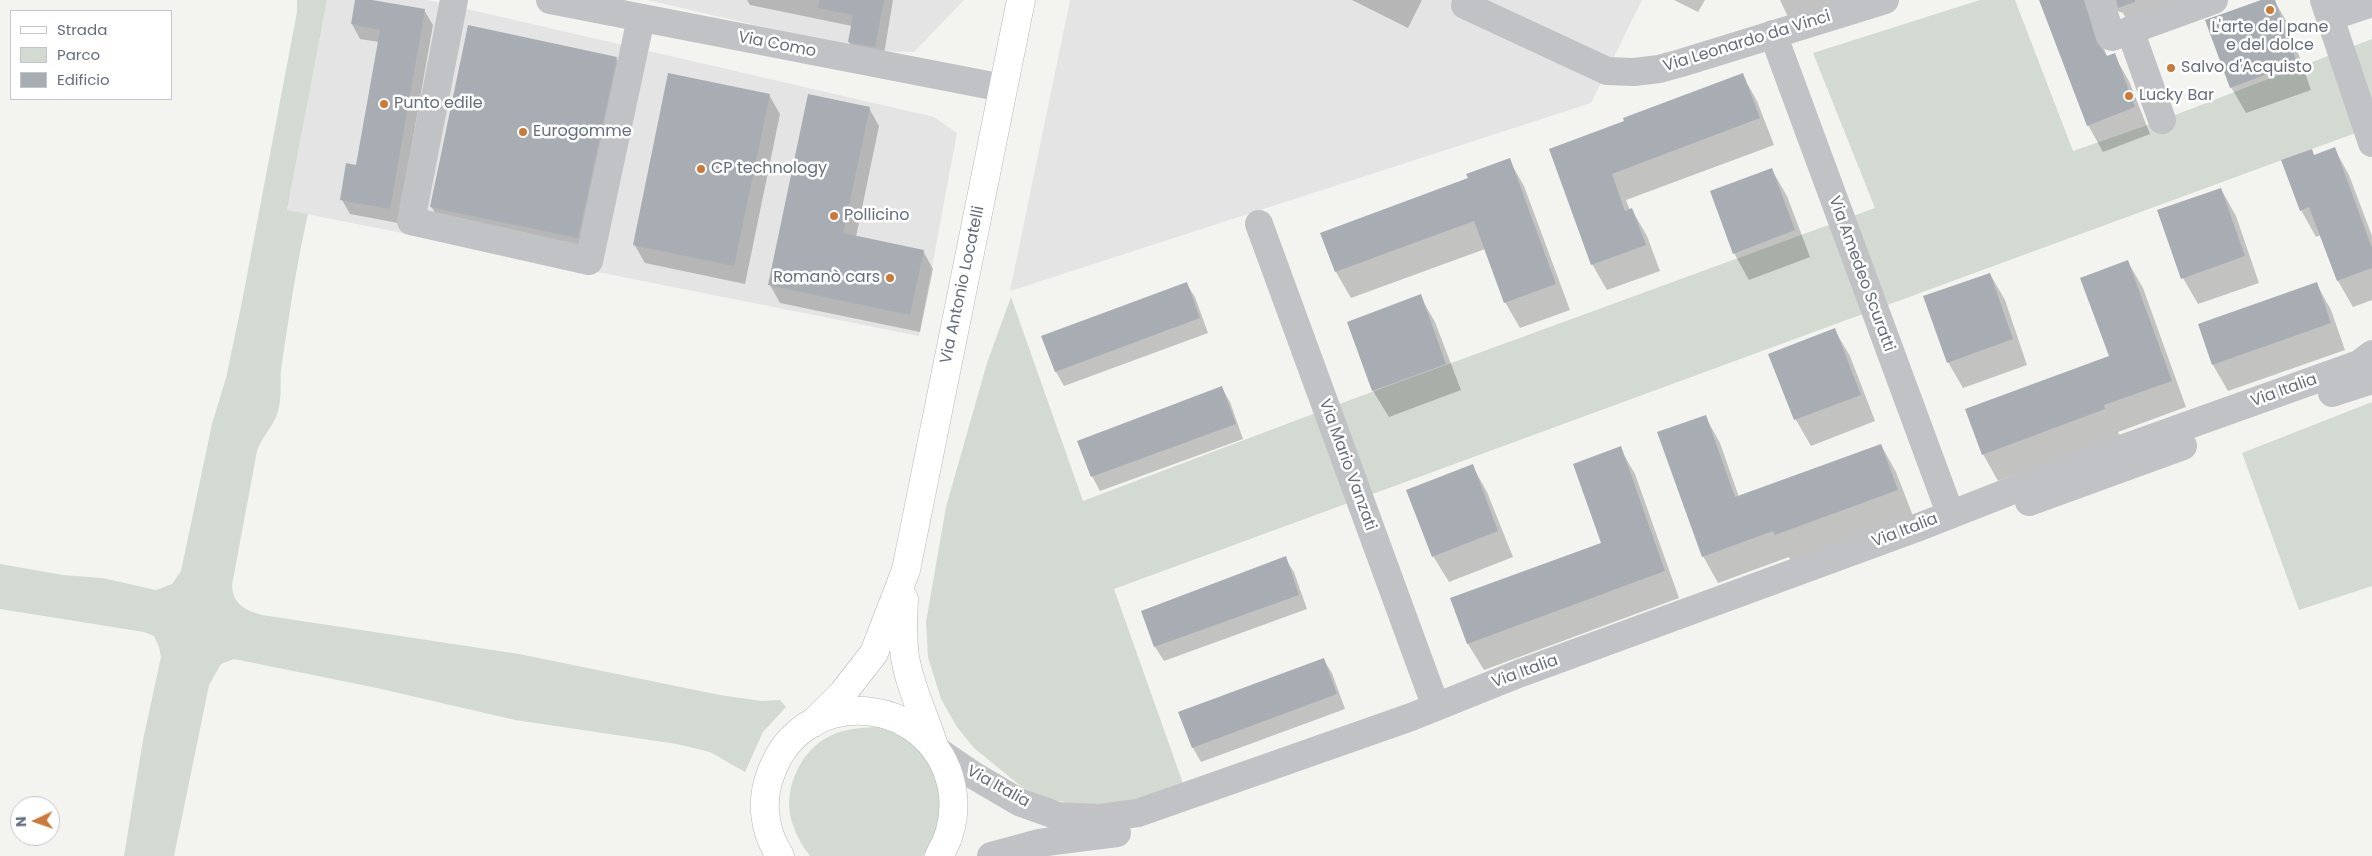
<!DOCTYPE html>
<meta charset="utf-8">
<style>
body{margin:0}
#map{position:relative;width:2372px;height:856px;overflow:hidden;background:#f3f3f0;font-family:Poppins,sans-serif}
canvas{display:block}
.legend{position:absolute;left:10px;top:10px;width:162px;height:90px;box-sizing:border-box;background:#fff;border:1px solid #c2c5cb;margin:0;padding:6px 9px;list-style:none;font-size:15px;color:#666e7d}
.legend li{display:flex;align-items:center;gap:10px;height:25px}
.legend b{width:25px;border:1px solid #c2c5cb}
.north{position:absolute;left:10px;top:796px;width:50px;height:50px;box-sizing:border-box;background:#fff;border:1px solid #c2c5cb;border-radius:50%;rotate:267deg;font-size:14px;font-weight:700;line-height:20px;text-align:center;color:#666e7d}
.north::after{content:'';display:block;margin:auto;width:18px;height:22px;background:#cb7838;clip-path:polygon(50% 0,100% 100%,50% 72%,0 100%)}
</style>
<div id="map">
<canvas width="2372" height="856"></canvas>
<ul class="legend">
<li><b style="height:6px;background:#fff"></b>Strada</li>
<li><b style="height:14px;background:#d3dad2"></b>Parco</li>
<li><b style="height:14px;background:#a8adb3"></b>Edificio</li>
</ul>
<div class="north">N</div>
</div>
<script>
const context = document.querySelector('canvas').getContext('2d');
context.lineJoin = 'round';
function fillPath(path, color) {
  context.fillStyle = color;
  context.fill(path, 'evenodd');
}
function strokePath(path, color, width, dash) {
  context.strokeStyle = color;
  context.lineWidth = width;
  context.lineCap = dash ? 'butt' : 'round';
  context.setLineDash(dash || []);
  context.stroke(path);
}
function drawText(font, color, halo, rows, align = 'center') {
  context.font = font + ' Poppins,sans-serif';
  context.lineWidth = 5;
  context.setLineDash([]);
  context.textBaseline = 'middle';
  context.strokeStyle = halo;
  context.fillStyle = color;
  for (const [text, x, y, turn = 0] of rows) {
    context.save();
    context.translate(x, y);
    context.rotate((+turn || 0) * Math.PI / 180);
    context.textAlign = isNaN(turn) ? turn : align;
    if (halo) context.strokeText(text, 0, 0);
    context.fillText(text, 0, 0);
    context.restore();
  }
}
fillPath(new Path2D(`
 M 327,0 L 428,0 L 934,117 L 957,133 L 919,336 L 287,210 Z
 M 647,0 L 964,0 L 914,52 L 875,51 L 847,46 Z
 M 1070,0 L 1642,0 L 1591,103 L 1010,291 Z`), '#e3e4e3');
fillPath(new Path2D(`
 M 297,0 L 327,0 L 287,210 L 308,214 C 296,266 289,317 281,369 C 280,383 282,398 278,411 C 274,426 262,436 257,451 L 232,585 C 233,604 244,610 262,615 L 519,654 L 720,695 L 761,701 L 780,700 L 786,707 L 763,732 L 745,772 L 710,752 L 677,744 L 515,720 L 377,688 L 234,659 L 221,664 L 209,685 L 174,856 L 124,856 L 143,740 L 161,657 L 159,647 L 154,636 L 144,632 L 0,609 L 0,564 L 63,575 L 102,578 L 156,590 L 172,584 L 181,571 L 212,424 L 226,378 L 241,307 L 297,12 Z
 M 1980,0 L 2015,0 L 2073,151 L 2162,120 L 2372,39 L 2372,127 L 1114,589 L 1185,789 L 1106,809 L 1053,800 L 1023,788 L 974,748 L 957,727 L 941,699 L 928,657 L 926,622 L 946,507 L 987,363 L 1011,297 L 1083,501 L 1342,403 L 1875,208 L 1813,53 Z
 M 2372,402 L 2372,586 L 2299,610 L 2242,453 Z
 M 877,727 C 884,730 893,731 899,734 C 929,748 946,783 942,814 C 940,830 932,843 923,856 L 810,856 C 801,844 795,833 791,819 C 783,787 802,748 832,735 C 847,728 861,728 877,727 Z`), '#d3dad2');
fillPath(new Path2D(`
 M 356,0 L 424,10 L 433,25 L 398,223 L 350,214 L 342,200 L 357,167 L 379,42 L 360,39 L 352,24 Z
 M 747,0 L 893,0 L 883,60 L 857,55 L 849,42 L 852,26 L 750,5 Z
 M 1352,0 L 1422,0 L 1408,28 Z
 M 1674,0 L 1705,0 L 1698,12 Z
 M 1780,0 L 1843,0 L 1789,19 Z
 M 2041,0 L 2226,0 L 2135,34 L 2123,13 L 2117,11 L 2109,12 L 2099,32 L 2107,57 L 2114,55 L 2129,81 L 2150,134 L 2103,152 L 2088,125 Z
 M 2265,0 L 2274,0 L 2288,24 L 2311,90 L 2246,113 L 2231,87 Z
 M 616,58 L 627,77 L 588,257 L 442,225 L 431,206 Z
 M 1742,74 L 1757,101 L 1774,145 L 1626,200 L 1630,210 L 1632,210 L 1647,236 L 1660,271 L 1607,290 L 1592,264 L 1551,149 L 1626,122 Z
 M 769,95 L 780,114 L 745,284 L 645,263 L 634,244 Z
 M 869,108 L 879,126 L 856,237 L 923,251 L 933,269 L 920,332 L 780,303 L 770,285 Z
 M 2334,148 L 2349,175 L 2372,236 L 2372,300 L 2353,307 L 2338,281 L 2321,235 L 2316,237 L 2301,210 L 2314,156 Z
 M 1509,160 L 1524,186 L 1570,310 L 1520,328 L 1505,302 L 1485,249 L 1351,298 L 1336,272 L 1322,234 L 1469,179 Z
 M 1772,170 L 1787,196 L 1810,257 L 1749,280 L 1734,253 Z
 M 2221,189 L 2236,216 L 2259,283 L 2198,304 L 2183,278 Z
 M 2128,262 L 2143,288 L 2186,407 L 2118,432 L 2120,436 L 1998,481 L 1983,454 L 2110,356 Z
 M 1990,274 L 2005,300 L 2027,365 L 1963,388 L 1948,362 Z
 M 1186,283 L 1195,297 L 1208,333 L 1064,386 L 1056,372 L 1043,336 Z
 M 2316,283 L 2331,310 L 2345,350 L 2228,391 L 2213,365 L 2199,325 Z
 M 1420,296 L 1435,322 L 1461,390 L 1389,417 L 1373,391 L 1349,323 Z
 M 1834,329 L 1850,356 L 1875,421 L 1811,446 L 1796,420 L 1770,354 Z
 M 1222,388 L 1230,402 L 1243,439 L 1100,491 L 1092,476 Z
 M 1705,416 L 1720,443 L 1739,497 L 1881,445 L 1896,472 L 1913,516 L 1791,561 L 1789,557 L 1718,583 L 1703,556 Z
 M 1620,448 L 1635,474 L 1679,598 L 1484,670 L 1468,644 L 1452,599 L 1602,543 Z
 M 1472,465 L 1487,492 L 1513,557 L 1449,582 L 1433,556 Z
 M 1285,558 L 1294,572 L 1307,609 L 1164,661 L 1155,647 L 1142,611 Z
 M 1323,659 L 1332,673 L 1345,709 L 1201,762 L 1193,748 L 1180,712 Z`), '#0003');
fillPath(new Path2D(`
 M 355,0 L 372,0 L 425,9 L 390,209 L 340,200 L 346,163 L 356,165 L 380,30 L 351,24 Z
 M 819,0 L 884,0 L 875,47 L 848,42 L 853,15 L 818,8 Z
 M 2039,0 L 2084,0 L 2097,42 L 2107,56 L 2115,53 L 2135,107 L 2087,126 Z
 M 2116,0 L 2135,0 L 2135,2 L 2118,8 Z
 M 2261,0 L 2275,0 L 2297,63 L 2230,88 L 2205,20 Z
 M 468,25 L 617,57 L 578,238 L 430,207 Z
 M 668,73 L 770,94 L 734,266 L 633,245 Z
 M 1743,73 L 1760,118 L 1612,174 L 1625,211 L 1632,208 L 1646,245 L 1591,265 L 1549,149 L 1624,121 L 1623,118 Z
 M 808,94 L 870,107 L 843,233 L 924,250 L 910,315 L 768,285 Z
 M 2335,147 L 2372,248 L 2372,268 L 2337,281 L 2309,207 L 2300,211 L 2281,160 L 2312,149 L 2314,155 Z
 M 1510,158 L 1556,284 L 1504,303 L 1474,221 L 1335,272 L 1320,233 L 1468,178 L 1466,174 Z
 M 1772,168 L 1795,230 L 1733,254 L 1710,191 Z
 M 2221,188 L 2245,256 L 2181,279 L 2157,210 Z
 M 2128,260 L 2172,381 L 2104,405 L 2105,409 L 1982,455 L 1965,409 L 2109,356 L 2080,278 Z
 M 1990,273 L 2013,339 L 1947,363 L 1923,296 Z
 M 1187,282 L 1200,318 L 1055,372 L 1041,336 Z
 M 2317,282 L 2331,323 L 2212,365 L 2198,324 Z
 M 1421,294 L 1446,364 L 1372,391 L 1347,322 Z
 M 1835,328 L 1861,395 L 1794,420 L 1768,354 Z
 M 1222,386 L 1236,424 L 1091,477 L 1077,441 Z
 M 1706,415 L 1735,497 L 1881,444 L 1898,490 L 1775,535 L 1773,531 L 1702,557 L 1657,432 Z
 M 1621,446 L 1665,571 L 1467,644 L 1450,598 L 1601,543 L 1573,464 Z
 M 1473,464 L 1498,531 L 1432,557 L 1406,490 Z
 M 1286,556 L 1299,595 L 1154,647 L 1141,611 Z
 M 1324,658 L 1337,694 L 1192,748 L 1178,712 Z`), '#a8adb3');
const major = new Path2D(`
 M 904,599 C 903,619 902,638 905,657 C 910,688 925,717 934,746
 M 813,723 L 843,693 L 874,653 L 906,570 L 1021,0
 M 780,856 C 764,831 760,801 771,773 C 805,679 941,696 953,795 C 955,816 950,838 939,856`);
strokePath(major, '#b3b5b9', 29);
strokePath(new Path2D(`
 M 454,0 L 411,221 L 589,261 L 641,18
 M 550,0 L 1003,88
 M 1467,0 L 1465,5 L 1607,71 L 1634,72 L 1659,69 L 1681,63 L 1885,0
 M 2099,0 L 2112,37 L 2214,0
 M 2324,0 L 2372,143
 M 2330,17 L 2372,3
 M 2130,30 L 2162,120
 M 1773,34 L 1950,513
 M 1259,224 L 1436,707
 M 2332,393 L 2372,380
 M 2029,502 L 2183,446
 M 935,749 L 973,775 L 1019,802 L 1058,816 L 1100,818 L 1138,813 L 1411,717 L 1518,674 L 1919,527 L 2085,462 L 2359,364 L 2372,354
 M 991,856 L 1039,843 L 1117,833`), '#c0c2c5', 28);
strokePath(major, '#fff', 28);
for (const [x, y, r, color] of [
 [2270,10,5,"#cb7838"],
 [2171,68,5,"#cb7838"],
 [2129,96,5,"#cb7838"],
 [384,104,5,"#cb7838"],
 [523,132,5,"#cb7838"],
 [701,169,5,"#cb7838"],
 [834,216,5,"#cb7838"],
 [890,278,5,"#cb7838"]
]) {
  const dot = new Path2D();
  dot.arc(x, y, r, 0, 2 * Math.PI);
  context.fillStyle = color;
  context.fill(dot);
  strokePath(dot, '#fff', 2);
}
drawText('16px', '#666e7d', '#fff', [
 ["L'arte del pane",2270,28,"center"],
 ["e del dolce",2270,46,"center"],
 ["Salvo d'Acquisto",2181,68],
 ["Lucky Bar",2139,96],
 ["Punto edile",394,104],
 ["Eurogomme",533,132],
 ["CP technology",711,169],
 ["Pollicino",844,216],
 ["Romanò cars",880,278,"right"]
], 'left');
drawText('16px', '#666e7d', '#fff', [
 ["Via Leonardo da Vinci",1747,42,-17],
 ["Via Como",777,45,11],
 ["Via Amedeo Scuratti",1861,274,70],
 ["Via Antonio Locatelli",963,285,-78],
 ["Via Italia",2284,391,-20],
 ["Via Mario Vanzati",1347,465,70],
 ["Via Italia",1905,531,-21],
 ["Via Italia",1525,672,-20],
 ["Via Italia",998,787,29]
]);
</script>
